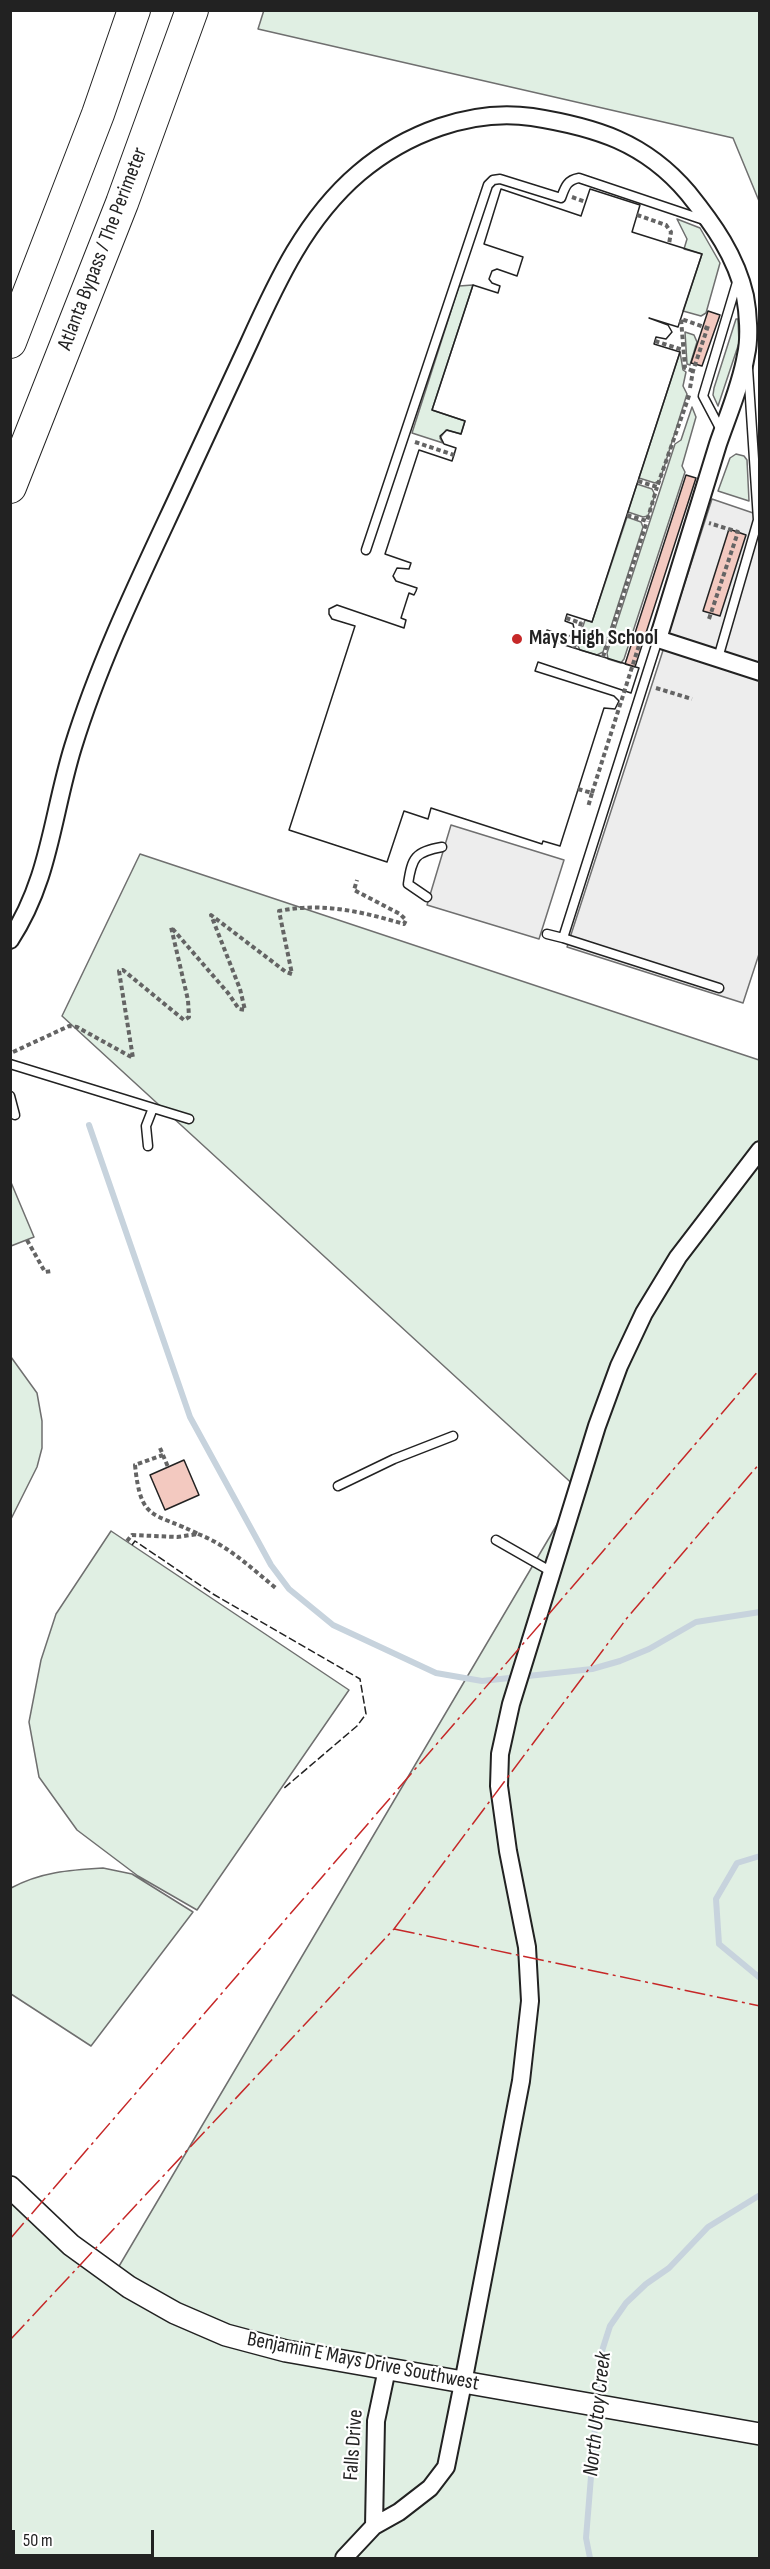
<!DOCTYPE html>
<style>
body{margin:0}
#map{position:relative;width:770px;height:2569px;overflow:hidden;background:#fff;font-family:"Sofia Sans Condensed",sans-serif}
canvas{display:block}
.frame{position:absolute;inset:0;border:12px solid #222;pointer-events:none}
.scale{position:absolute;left:12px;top:2530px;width:142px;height:27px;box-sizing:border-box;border:3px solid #222;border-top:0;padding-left:8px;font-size:18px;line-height:21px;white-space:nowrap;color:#222;-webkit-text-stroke:4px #fff;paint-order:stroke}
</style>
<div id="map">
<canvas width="770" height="2569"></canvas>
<div class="frame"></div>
<div class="scale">50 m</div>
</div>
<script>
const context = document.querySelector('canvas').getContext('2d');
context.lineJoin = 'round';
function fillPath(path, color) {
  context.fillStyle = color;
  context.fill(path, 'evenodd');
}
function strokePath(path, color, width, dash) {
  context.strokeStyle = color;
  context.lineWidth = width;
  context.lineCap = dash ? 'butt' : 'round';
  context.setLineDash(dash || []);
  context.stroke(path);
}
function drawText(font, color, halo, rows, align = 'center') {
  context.font = font + ' "Sofia Sans Condensed",sans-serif';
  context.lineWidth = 4.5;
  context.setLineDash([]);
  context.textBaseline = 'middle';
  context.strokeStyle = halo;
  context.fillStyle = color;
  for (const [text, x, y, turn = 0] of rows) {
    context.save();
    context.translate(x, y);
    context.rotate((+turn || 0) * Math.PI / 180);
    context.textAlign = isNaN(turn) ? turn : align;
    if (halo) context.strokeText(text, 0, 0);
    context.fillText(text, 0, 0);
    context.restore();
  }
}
const green = new Path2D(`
 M 264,10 L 759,11 L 759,201 L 733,138 L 258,29 Z
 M 677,219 L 700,228 L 720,263 L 706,313 L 701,316 L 683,311 L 702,254 L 684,249 L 687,239 Z
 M 473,285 L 432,410 L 465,421 L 461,434 L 446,430 L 440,438 L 443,443 L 412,433 L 459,286 Z
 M 736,319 L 738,319 L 739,343 L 718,406 L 713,395 L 714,388 Z
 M 685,332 L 694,335 L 697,342 L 690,365 L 687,364 Z
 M 680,352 L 683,370 L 686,372 L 683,386 L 687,394 L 660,480 L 655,483 L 639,478 Z
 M 692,407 L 696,417 L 682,466 L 685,472 L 624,659 L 621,663 L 608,659 L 607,653 L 675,444 L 681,440 Z
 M 736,454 L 744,456 L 747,460 L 749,501 L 718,491 L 730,458 Z
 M 637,484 L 652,489 L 655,495 L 648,516 L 643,517 L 628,512 Z
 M 627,517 L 641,522 L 643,527 L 603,652 L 597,655 L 580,650 L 577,644 L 585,620 L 592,622 Z
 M 140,854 L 759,1060 L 759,2558 L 11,2558 L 10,2185 L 115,2273 L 578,1489 L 62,1016 Z
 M 10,1180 L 34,1237 L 11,1246 L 10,1246 Z
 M 11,1357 L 37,1393 L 42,1421 L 42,1448 L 37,1467 L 11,1519 Z
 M 111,1531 L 349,1690 L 197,1910 L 138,1876 L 77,1830 L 39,1777 L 29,1722 L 41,1660 L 56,1614 Z
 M 103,1868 L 132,1874 L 193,1912 L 91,2046 L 11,1994 L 11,1888 C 41,1872 69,1870 103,1868 Z`);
fillPath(green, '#e0efe3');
strokePath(green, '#6f6f6f', 1.5);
const parking = new Path2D(`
 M 712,499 L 759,515 L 760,951 L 743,1003 L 567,947 Z
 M 451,825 L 564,860 L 539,939 L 427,905 Z`);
fillPath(parking, '#ededed');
strokePath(parking, '#6f6f6f', 1.5);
strokePath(new Path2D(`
 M 89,1125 L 190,1417 L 271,1565 L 289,1589 L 333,1625 L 436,1673 L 482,1681 L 592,1669 L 620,1661 L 649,1649 L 696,1622 L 760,1612
 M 760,1856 L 737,1863 L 716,1899 L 719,1944 L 760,1978
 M 590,2558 L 586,2538 L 601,2354 L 610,2326 L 626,2303 L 646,2284 L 669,2268 L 708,2227 L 760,2195`), '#c7d3dd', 6);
const building = new Path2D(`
 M 501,189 L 581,216 L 590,189 L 640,205 L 632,232 L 702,254 L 678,327 L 649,318 L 668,325 L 672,332 L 666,339 L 656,337 L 654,344 L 680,352 L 592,622 L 567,614 L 565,621 L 573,624 L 575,633 L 567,637 L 547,630 L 545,639 L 639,668 L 631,693 L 538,662 L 535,671 L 614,696 L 619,701 L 615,709 L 604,708 L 560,846 L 543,841 L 542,844 L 431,808 L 428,819 L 404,811 L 387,862 L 289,830 L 355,626 L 332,619 L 329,614 L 329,609 L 337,605 L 404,628 L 406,620 L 401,618 L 409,593 L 414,595 L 416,591 L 417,588 L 396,581 L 393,576 L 397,568 L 409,569 L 411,563 L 385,554 L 419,450 L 452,461 L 454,455 L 456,448 L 444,444 L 440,436 L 447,430 L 461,434 L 465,421 L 432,410 L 473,285 L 498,293 L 500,286 L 492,283 L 489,279 L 492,271 L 497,269 L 517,276 L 523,257 L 484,244 Z
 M 501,189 L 581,216 L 590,189 L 640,205 L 632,232 L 702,254 L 678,327 L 649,318 L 668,325 L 672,332 L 666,339 L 656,337 L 654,344 L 680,352 L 592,622 L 567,614 L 565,621 L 573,624 L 575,633 L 567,637 L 547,630 L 545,639 L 639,668 L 631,693 L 538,662 L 535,671 L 614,696 L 619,701 L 615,709 L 604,708 L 560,846 L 543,841 L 542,844 L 431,808 L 428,819 L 404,811 L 387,862 L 289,830 L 355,626 L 332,619 L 329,614 L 329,609 L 337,605 L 404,628 L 406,620 L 401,618 L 409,593 L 414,595 L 416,591 L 417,588 L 396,581 L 393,576 L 397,568 L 409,569 L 411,563 L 385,554 L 419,450 L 452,461 L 456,448 L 444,444 L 440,436 L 447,430 L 461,434 L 465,421 L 432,410 L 473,285 L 498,293 L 500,286 L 492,283 L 489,279 L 492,271 L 497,269 L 517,276 L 523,257 L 484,244 Z
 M 708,311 L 720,315 L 702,366 L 691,363 Z
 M 686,475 L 696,478 L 635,667 L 625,664 Z
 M 729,529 L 746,535 L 720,616 L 703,611 Z
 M 184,1460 L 199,1495 L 165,1510 L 150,1475 Z`);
fillPath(building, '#f3c9c0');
strokePath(building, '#222', 1.5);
const service = new Path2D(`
 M 722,432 L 703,396 L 738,279
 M 366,550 L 488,185 L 493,180 L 500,179 L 561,198 C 565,187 567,180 579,178 L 707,221
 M 658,639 L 563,938 L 719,988
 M 718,658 L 758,520 L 748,368
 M 427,897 L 408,884 C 412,857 415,852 442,847
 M 547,934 L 563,938
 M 10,1064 L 153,1108 L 146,1126 L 148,1146
 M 10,1096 L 15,1115
 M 153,1108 L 189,1119
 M 338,1486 L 394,1459 L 453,1436
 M 496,1540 L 552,1572`);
const minor = new Path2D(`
 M 10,940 C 50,879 52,815 73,747 C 103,650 150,558 192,466 C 211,425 230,384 249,343 C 277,281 306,218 359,173 C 405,134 471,108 532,117 C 595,127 645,142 688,193 C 713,224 736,256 745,296 C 748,312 750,338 746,355 C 741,385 728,415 718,444 C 698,509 678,574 658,639 L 760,672
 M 374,2526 L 376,2421 L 387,2369
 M 344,2558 L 374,2526 L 399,2512 L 430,2488 L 446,2467 L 463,2383 L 521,2081 L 530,2001 L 527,1947 L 508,1851 L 499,1786 L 500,1754 L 511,1704 L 597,1426 L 619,1366 L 644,1313 L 678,1257 L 760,1150`);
const tertiary = new Path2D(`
 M 10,2187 L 71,2245 L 129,2287 L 175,2313 L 226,2335 L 286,2351 L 760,2434`);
const motorway = new Path2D(`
 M 10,342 L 98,114 L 134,10
 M 10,487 L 122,203 L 192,10`);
strokePath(service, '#222', 11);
strokePath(minor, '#222', 20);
strokePath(tertiary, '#222', 24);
strokePath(motorway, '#222', 34);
strokePath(new Path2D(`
 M 572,197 L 586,202
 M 637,215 L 666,225 L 671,232 L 669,244
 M 655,341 L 683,350
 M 693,371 L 685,368 L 681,319 L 707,328
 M 690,388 L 693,371 L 708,326
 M 415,442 L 454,455
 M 638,481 L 657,487 L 690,393
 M 627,515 L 647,521 L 657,487
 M 566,618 L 581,623
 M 709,619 L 738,532 L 709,523
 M 574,648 L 582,619
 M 603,657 L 647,521
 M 656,688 L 692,699
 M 578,789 L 592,793 L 588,807
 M 592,793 L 641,639
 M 13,1052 L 69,1026 L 77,1027 L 133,1058 L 119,971 L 123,970 L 184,1020 L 189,1017 L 188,1000 L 171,927 L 228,993 L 239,1009 L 245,1010 L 240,989 L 211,915 L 286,972 L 292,974 L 279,911 C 323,902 363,912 404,924 L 406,920 L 400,914 L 354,890 L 357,880
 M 27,1240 L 45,1272 L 52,1271
 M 160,1448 L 168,1467
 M 198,1534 C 229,1546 251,1568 277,1589
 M 127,1541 L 132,1535 L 177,1537 L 198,1534 C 154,1511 141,1524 135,1465 L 163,1455`), '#646464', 4, [4.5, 3]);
strokePath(service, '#fff', 8);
strokePath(minor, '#fff', 16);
strokePath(tertiary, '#fff', 21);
strokePath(motorway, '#fff', 32);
strokePath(new Path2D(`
 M 132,1545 L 135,1541 L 213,1594 L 360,1679 L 366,1714 L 357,1726 L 283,1789`), '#222', 1.5, [8, 3]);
strokePath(new Path2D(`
 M 394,1929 L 760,2006
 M 10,2239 L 760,1369
 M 10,2340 L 394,1929 L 627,1618 L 760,1463`), '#c62828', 1.5, [21, 4.5, 3, 4.5]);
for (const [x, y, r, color] of [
 [517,639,6,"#c62828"]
]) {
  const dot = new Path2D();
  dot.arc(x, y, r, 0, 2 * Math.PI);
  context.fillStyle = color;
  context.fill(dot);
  strokePath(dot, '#fff', 2);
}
drawText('21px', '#222', '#fff', [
 ["Atlanta Bypass / The Perimeter",103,249,-69],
 ["Benjamin E Mays Drive Southwest",363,2362,11],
 ["Falls Drive",354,2445,-86]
]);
drawText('bold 21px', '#222', '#fff', [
 ["Mays High School",529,639]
], 'left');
drawText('italic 22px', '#222', '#fff', [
 ["North Utoy Creek",598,2414,-84]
]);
</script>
